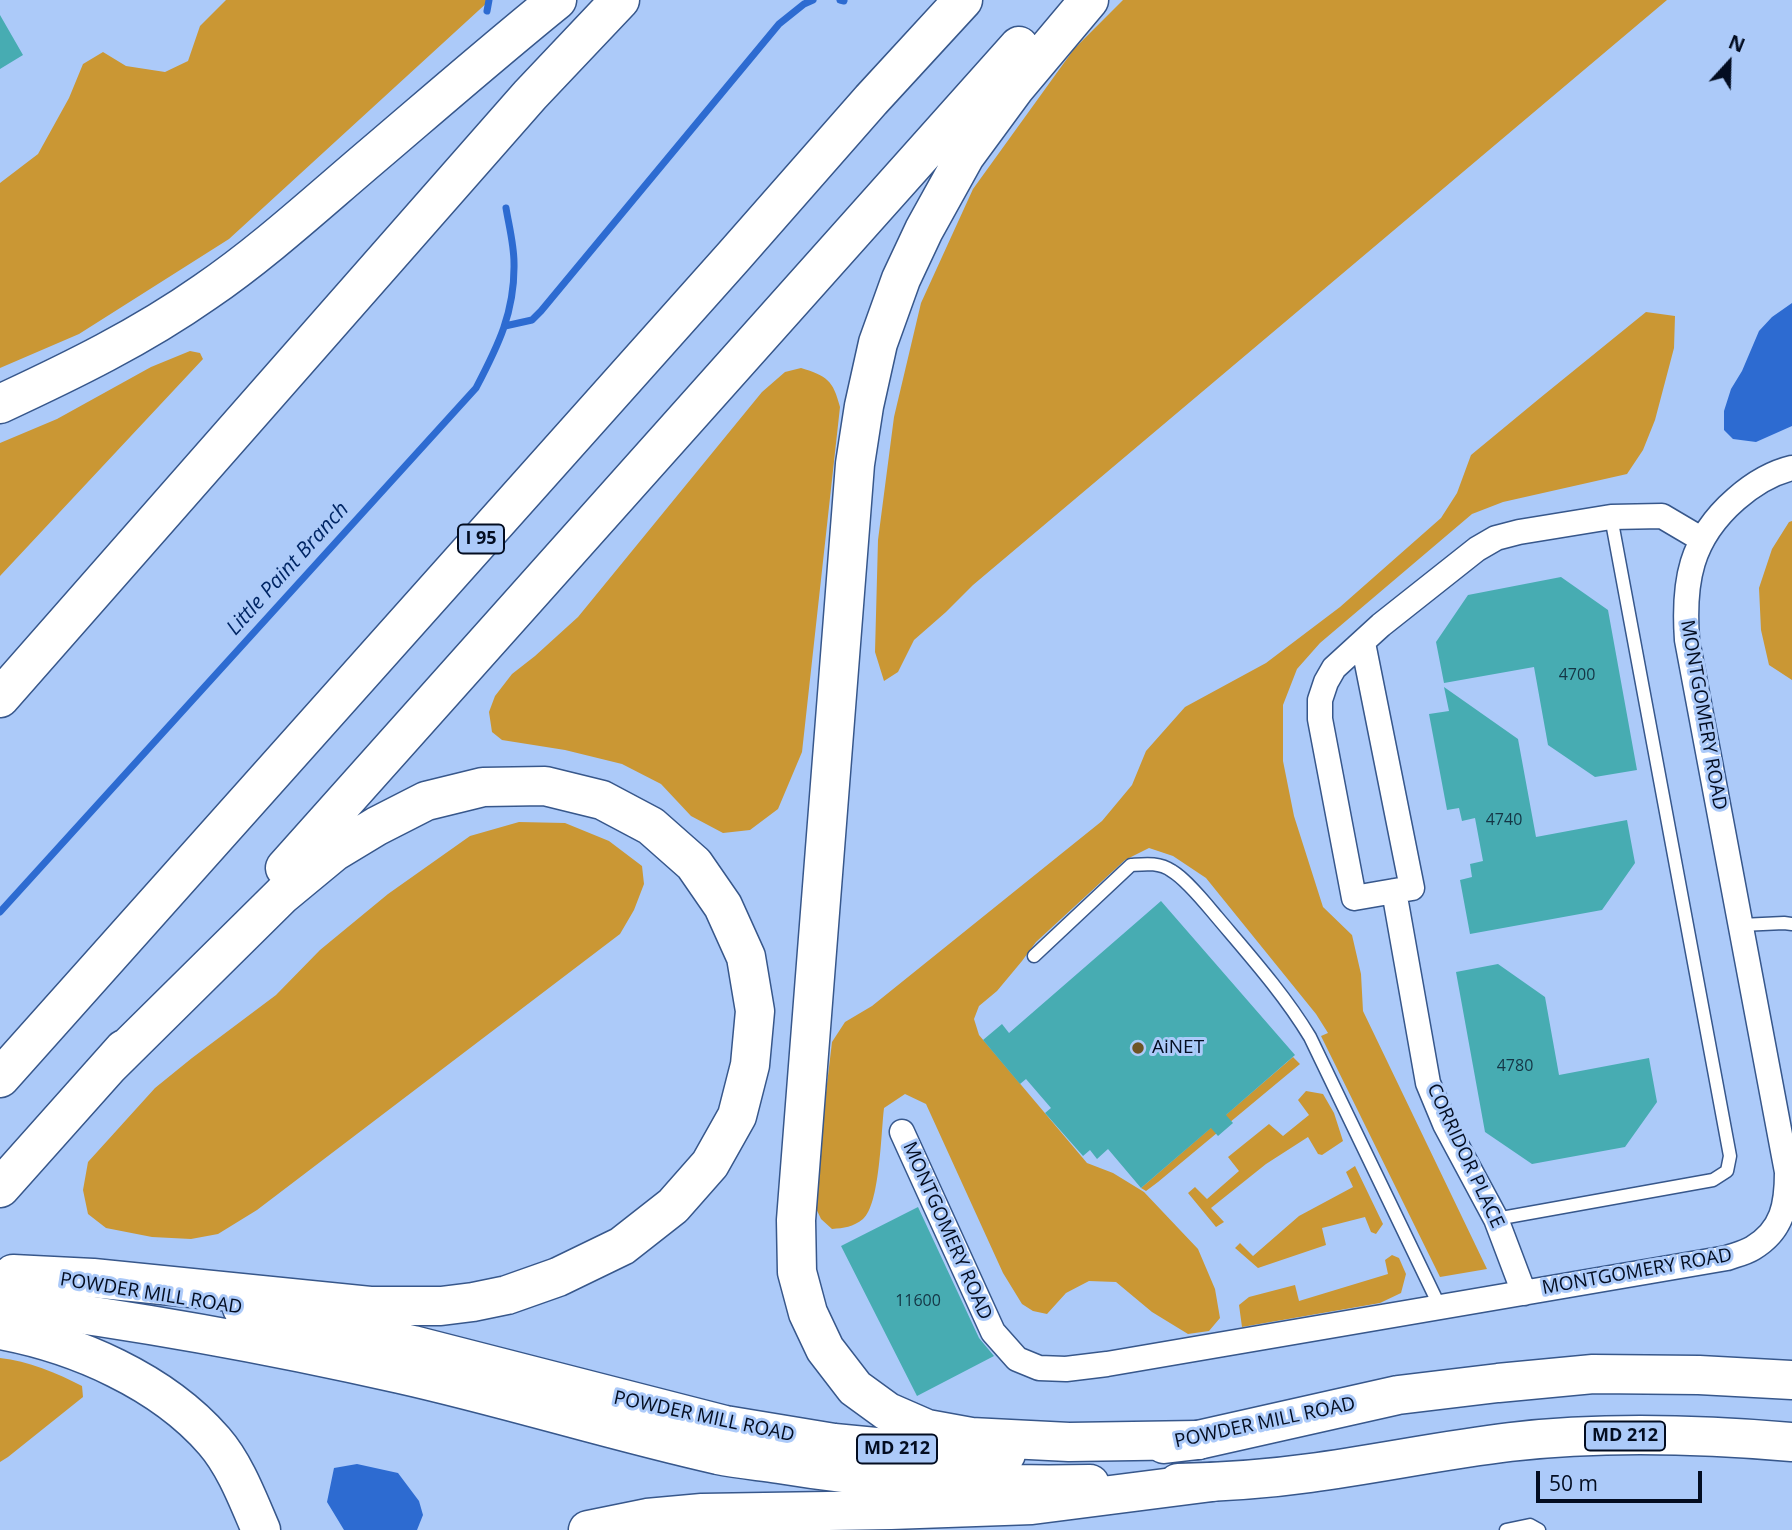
<!DOCTYPE html>
<style>
body{margin:0}
#map{position:relative;width:1792px;height:1530px;overflow:hidden;background:#accaf9;font-family:"Open Sans",sans-serif}
canvas{display:block}
.north{position:absolute;left:1694px;top:28px;width:70px;height:70px;-webkit-text-stroke:5px #accaf9;paint-order:stroke;rotate:22deg;font-size:19px;font-weight:700;line-height:28px;text-align:center;color:#030d21}
.north::after{content:'';display:block;margin:auto;width:24px;height:32px;background:#030d21;clip-path:polygon(50% 0,100% 100%,50% 72%,0 100%)}
.scale{position:absolute;left:1536px;top:1471px;width:166px;height:32px;box-sizing:border-box;border:4px solid #030d21;border-top:0;padding-left:9px;font-size:21px;line-height:24px;white-space:nowrap;color:#030d21;-webkit-text-stroke:5px #accaf9;paint-order:stroke}
</style>
<div id="map">
<canvas width="1792" height="1530"></canvas>
<div class="north">N</div>
<div class="scale">50 m</div>
</div>
<script>
const context = document.querySelector('canvas').getContext('2d');
context.lineJoin = 'round';
function fillPath(path, color) {
  context.fillStyle = color;
  context.fill(path, 'evenodd');
}
function strokePath(path, color, width, dash) {
  context.strokeStyle = color;
  context.lineWidth = width;
  context.lineCap = dash ? 'butt' : 'round';
  context.setLineDash(dash || []);
  context.stroke(path);
}
function drawText(font, color, halo, rows, align = 'center') {
  context.font = font + ' "Open Sans",sans-serif';
  context.lineWidth = 6;
  context.setLineDash([]);
  context.textBaseline = 'middle';
  context.strokeStyle = halo;
  context.fillStyle = color;
  for (const [text, x, y, turn = 0] of rows) {
    context.save();
    context.translate(x, y);
    context.rotate((+turn || 0) * Math.PI / 180);
    context.textAlign = isNaN(turn) ? turn : align;
    if (halo) context.strokeText(text, 0, 0);
    context.fillText(text, 0, 0);
    context.restore();
  }
}
fillPath(new Path2D(`
 M 226,0 L 490,0 L 229,239 L 79,334 L 0,368 L 0,183 L 38,154 L 69,98 L 83,64 L 103,52 L 126,66 L 165,72 L 188,61 L 200,26 Z
 M 1123,0 L 1667,0 L 973,585 L 946,612 L 914,640 L 898,672 L 884,681 L 875,652 L 878,540 L 894,417 L 921,303 L 973,189 L 1074,49 Z
 M 1646,312 L 1675,316 L 1674,348 L 1655,420 L 1643,450 L 1627,474 L 1503,502 L 1472,514 L 1320,643 L 1297,669 L 1283,705 L 1283,761 L 1294,816 L 1323,907 L 1352,935 L 1361,974 L 1363,1011 L 1487,1269 L 1440,1277 L 1321,1036 L 1328,1033 L 1316,1014 L 1206,878 L 1173,856 L 1149,848 L 1125,860 L 1036,942 L 1022,961 L 997,991 L 979,1006 L 974,1019 L 979,1035 L 1087,1163 L 1113,1173 L 1144,1192 L 1198,1249 L 1215,1289 L 1220,1318 L 1209,1331 L 1188,1334 L 1152,1312 L 1116,1282 L 1089,1281 L 1066,1293 L 1047,1314 L 1033,1311 L 1022,1304 L 1003,1273 L 926,1104 L 905,1094 L 884,1108 C 881,1132 880,1205 863,1219 C 853,1227 844,1228 832,1229 L 821,1219 L 813,1202 L 832,1042 L 845,1022 L 872,1006 L 1102,821 L 1132,785 L 1146,751 L 1185,707 L 1266,663 L 1340,607 L 1441,518 L 1457,493 L 1471,455 L 1540,398 Z
 M 190,351 L 200,353 L 203,359 L 0,576 L 0,443 L 57,419 L 151,367 Z
 M 801,368 C 827,376 833,380 840,407 L 802,752 L 778,809 L 750,830 L 723,833 L 691,816 L 661,784 L 622,764 L 565,750 L 502,740 L 492,732 L 489,712 L 495,696 L 512,674 L 535,656 L 578,617 L 762,392 L 785,372 Z
 M 1792,521 L 1792,680 L 1769,665 L 1761,630 L 1759,588 L 1772,549 L 1789,522 Z
 M 519,822 L 565,823 L 609,841 L 642,866 L 644,884 L 634,910 L 620,934 L 257,1210 L 218,1234 L 191,1239 L 152,1237 L 106,1228 L 88,1214 L 83,1190 L 88,1162 L 155,1088 L 192,1058 L 276,995 L 320,950 L 388,894 L 470,836 Z
 M 1293,1057 L 1300,1064 L 1158,1182 L 1146,1191 L 1141,1188 Z
 M 1306,1091 L 1323,1094 L 1334,1113 L 1343,1141 L 1322,1155 L 1318,1154 L 1308,1137 L 1266,1164 L 1211,1208 L 1224,1222 L 1216,1227 L 1188,1193 L 1195,1187 L 1207,1199 L 1239,1171 L 1228,1157 L 1269,1124 L 1283,1136 L 1309,1115 L 1298,1100 Z
 M 1355,1166 L 1383,1224 L 1376,1234 L 1371,1232 L 1365,1217 L 1322,1228 L 1326,1245 L 1258,1268 L 1235,1248 L 1240,1243 L 1253,1256 L 1299,1216 L 1353,1187 L 1346,1172 Z
 M 1392,1255 L 1399,1258 L 1406,1274 L 1401,1293 L 1380,1303 L 1242,1327 L 1239,1305 L 1249,1297 L 1295,1285 L 1299,1301 L 1388,1274 L 1385,1260 Z
 M 0,1358 C 28,1361 57,1373 82,1386 L 83,1397 L 8,1457 L 0,1462 Z`), '#ca9734');
fillPath(new Path2D(`
 M 1792,303 L 1792,426 L 1756,442 L 1733,439 L 1724,430 L 1724,411 L 1731,389 L 1742,371 L 1759,331 L 1772,317 Z
 M 357,1464 L 398,1473 L 419,1501 L 423,1515 L 417,1530 L 344,1530 L 327,1502 L 334,1468 Z`), '#2d6bd1');
strokePath(new Path2D(`
 M 840,0 L 844,1
 M 487,11 L 489,0
 M 505,326 L 532,320 L 541,311 L 779,24 L 804,4 L 813,0
 M 0,912 L 476,388 C 498,346 515,312 514,263 C 514,245 509,226 506,208`), '#2d6bd1', 7);
fillPath(new Path2D(`
 M 0,15 L 23,55 L 0,69 Z
 M 1561,577 L 1608,610 L 1637,770 L 1595,777 L 1548,745 L 1534,667 L 1444,683 L 1436,642 L 1468,595 Z
 M 1444,687 L 1518,739 L 1536,837 L 1627,820 L 1635,863 L 1602,910 L 1470,934 L 1460,880 L 1472,877 L 1470,864 L 1483,861 L 1475,818 L 1462,821 L 1459,808 L 1447,810 L 1429,714 L 1449,711 Z
 M 1161,901 L 1295,1055 L 1226,1115 L 1233,1123 L 1218,1136 L 1211,1128 L 1141,1188 L 1108,1149 L 1097,1159 L 1090,1150 L 1083,1156 L 1045,1113 L 1051,1108 L 1026,1079 L 1020,1084 L 983,1040 L 1002,1024 L 1009,1033 Z
 M 1498,964 L 1545,997 L 1559,1075 L 1649,1058 L 1657,1102 L 1625,1147 L 1532,1164 L 1485,1132 L 1456,972 Z
 M 918,1207 L 979,1338 L 994,1356 L 917,1396 L 841,1246 Z`), '#47acb2');
const lane = new Path2D(`
 M 1741,925 L 1784,923 L 1792,924
 M 1034,956 L 1131,865 C 1145,864 1159,862 1172,871 C 1187,880 1206,904 1217,917 C 1250,956 1284,994 1310,1037 L 1440,1307
 M 1496,1219 L 1713,1180 L 1727,1171 L 1730,1156 L 1611,517
 M 1506,1530 L 1530,1525 L 1539,1530`);
const street = new Path2D(`
 M 1363,643 L 1412,888 L 1354,898 L 1320,719 L 1320,700 L 1326,682 L 1334,668 L 1381,625 L 1477,549 L 1496,538 L 1519,532 L 1611,517 L 1662,516 L 1701,539
 M 1394,891 L 1428,1083 L 1445,1124 L 1496,1219 L 1524,1293
 M 902,1132 L 993,1332 L 1017,1359 L 1039,1368 L 1066,1369 L 1107,1364 L 1727,1258 C 1735,1255 1745,1253 1753,1248 C 1783,1230 1787,1204 1787,1172 L 1687,640 C 1683,582 1690,539 1736,499 C 1752,485 1771,473 1792,468`);
const primary = new Path2D(`
 M 0,1303 C 134,1320 268,1344 400,1374 C 507,1398 611,1431 718,1455 C 738,1459 759,1461 779,1464 C 882,1481 985,1486 1090,1484
 M 242,1308 L 276,1314 L 413,1345 L 725,1425 L 834,1443 L 938,1453 L 1006,1454
 M 1164,1444 L 1198,1440 L 1398,1395 L 1498,1383 L 1593,1374 L 1699,1375 L 1792,1380
 M 1178,1483 C 1222,1482 1267,1479 1310,1473 C 1377,1464 1443,1450 1510,1442 C 1604,1431 1699,1434 1792,1442`);
const highway = new Path2D(`
 M 1089,0 L 1015,88 L 965,156 L 924,230 L 901,279 L 878,343 L 864,406 L 855,464 L 796,1220 L 797,1272 L 808,1313 L 825,1349 L 855,1388 L 888,1412 L 927,1429 L 971,1437 L 1069,1442 L 1198,1440
 M 0,404 C 71,371 141,337 205,292 C 258,256 309,210 358,168 C 424,112 489,55 557,0
 M 0,698 L 530,95 L 620,0
 M 285,868 L 1019,46
 M 0,1078 L 734,256 L 871,100 L 963,0
 M 0,1188 L 124,1049
 M 13,1274 L 93,1278 L 370,1306 L 441,1306 L 473,1302 L 507,1295 L 558,1277 L 622,1246 L 673,1206 L 710,1164 L 737,1116 L 750,1065 L 755,1011 L 746,957 L 723,906 L 694,864 L 651,826 L 602,800 L 545,786 L 483,787 L 426,801 L 377,826 L 334,852 L 282,895 L 108,1067
 M 0,1330 C 76,1344 162,1381 214,1441 C 235,1465 248,1500 261,1530
 M 588,1530 L 647,1518 L 702,1513 L 891,1510 L 1032,1505 L 1212,1482`);
strokePath(lane, '#37578b', 15);
strokePath(street, '#37578b', 27);
strokePath(primary, '#37578b', 41);
strokePath(highway, '#37578b', 41);
strokePath(lane, '#fff', 12);
strokePath(street, '#fff', 24);
strokePath(primary, '#fff', 38);
strokePath(highway, '#fff', 38);
for (const [x, y, r, color] of [
 [1138,1048,7,"#6e5425"]
]) {
  const dot = new Path2D();
  dot.arc(x, y, r, 0, 2 * Math.PI);
  context.fillStyle = color;
  context.fill(dot);
  strokePath(dot, '#accaf9', 2.5);
}
drawText('16px', '#143545', null, [
 ["4700",1577,675],
 ["4740",1504,820],
 ["4780",1515,1066],
 ["11600",918,1301]
]);
for (const [x, y, w] of [
 [481,539,46],
 [1625,1436,80],
 [897,1449,80]
]) {
  const box = new Path2D();
  box.roundRect(x - w / 2, y - 14.5, w, 29, 5);
  context.fillStyle = '#accaf9';
  context.fill(box);
  strokePath(box, '#030d21', 2);
}
drawText('bold 18px', '#030d21', null, [
 ["I 95",481,539],
 ["MD 212",1625,1436],
 ["MD 212",897,1449]
]);
drawText('19px', '#030d21', '#accaf9', [
 ["MONTGOMERY ROAD",1703,715,80],
 ["CORRIDOR PLACE",1465,1156,65],
 ["MONTGOMERY ROAD",947,1231,66],
 ["MONTGOMERY ROAD",1637,1272,-10],
 ["POWDER MILL ROAD",151,1294,9],
 ["POWDER MILL ROAD",704,1417,12],
 ["POWDER MILL ROAD",1265,1423,-12]
]);
drawText('19px', '#030d21', '#accaf9', [
 ["AiNET",1152,1048]
], 'left');
drawText('italic 21px', '#002665', '#accaf9', [
 ["Little Paint Branch",288,569,-48]
]);
</script>
